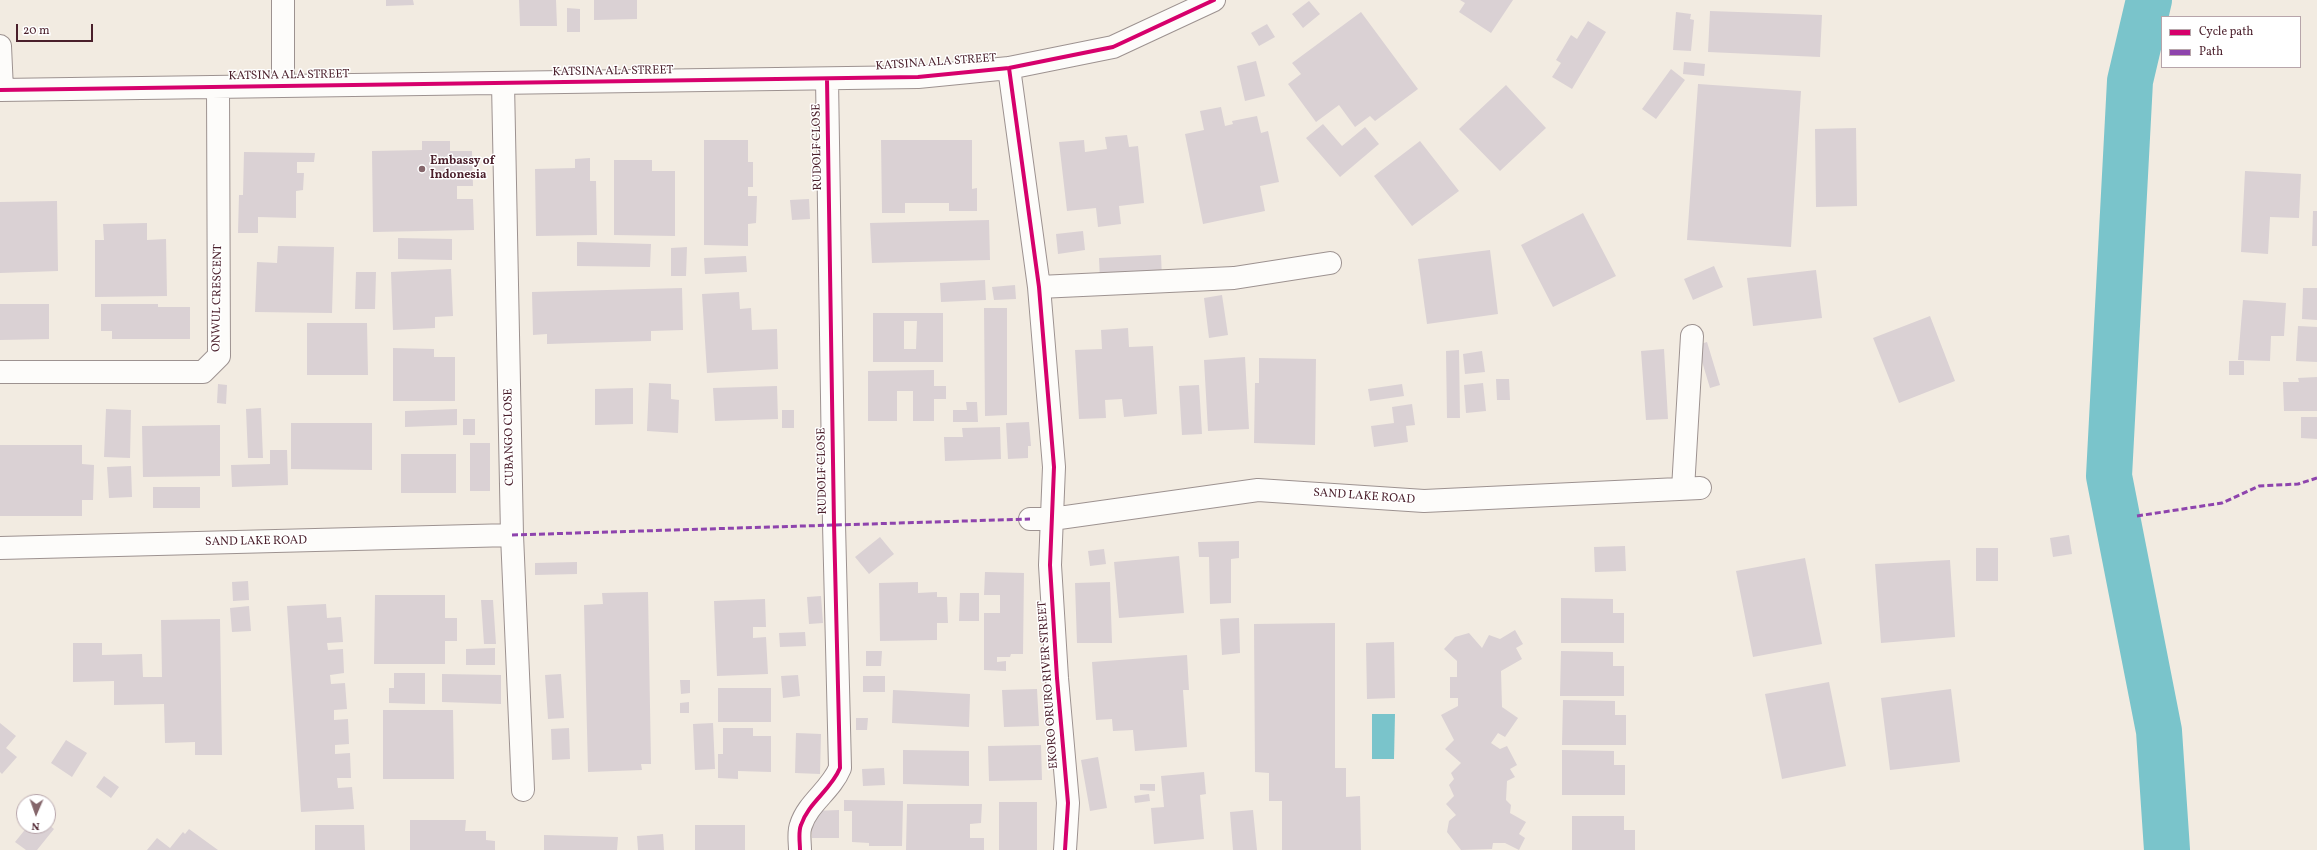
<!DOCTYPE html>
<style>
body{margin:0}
#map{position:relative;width:2317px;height:850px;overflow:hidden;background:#f2ebe1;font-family:Vollkorn,serif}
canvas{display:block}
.legend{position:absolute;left:2161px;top:16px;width:140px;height:52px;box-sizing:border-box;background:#fff;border:1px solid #b7a5aa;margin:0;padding:5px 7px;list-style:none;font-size:12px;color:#4a1f2b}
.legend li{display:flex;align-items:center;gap:8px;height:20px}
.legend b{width:20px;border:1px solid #b7a5aa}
.north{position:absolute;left:16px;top:794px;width:40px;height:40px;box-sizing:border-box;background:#fff;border:1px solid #b7a5aa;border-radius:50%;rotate:182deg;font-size:11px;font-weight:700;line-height:16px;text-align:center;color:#4a1f2b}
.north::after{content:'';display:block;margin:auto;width:14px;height:18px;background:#85666b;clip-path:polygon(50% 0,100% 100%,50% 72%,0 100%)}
.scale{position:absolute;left:16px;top:24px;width:77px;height:18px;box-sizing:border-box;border:2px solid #4a1f2b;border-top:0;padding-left:5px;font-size:12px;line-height:14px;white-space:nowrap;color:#4a1f2b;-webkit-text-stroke:3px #fff;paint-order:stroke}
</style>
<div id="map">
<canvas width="2317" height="850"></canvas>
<ul class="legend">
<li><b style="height:5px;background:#d6006c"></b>Cycle path</li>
<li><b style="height:5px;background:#8e44ad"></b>Path</li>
</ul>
<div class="north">N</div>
<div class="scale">20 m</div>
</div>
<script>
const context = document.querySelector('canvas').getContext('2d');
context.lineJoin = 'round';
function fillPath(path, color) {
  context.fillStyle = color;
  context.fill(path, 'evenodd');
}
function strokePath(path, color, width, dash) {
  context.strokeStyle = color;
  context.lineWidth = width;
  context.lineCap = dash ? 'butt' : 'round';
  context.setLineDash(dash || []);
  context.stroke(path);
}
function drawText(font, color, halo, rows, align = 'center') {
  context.font = font + ' Vollkorn,serif';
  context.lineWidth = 3;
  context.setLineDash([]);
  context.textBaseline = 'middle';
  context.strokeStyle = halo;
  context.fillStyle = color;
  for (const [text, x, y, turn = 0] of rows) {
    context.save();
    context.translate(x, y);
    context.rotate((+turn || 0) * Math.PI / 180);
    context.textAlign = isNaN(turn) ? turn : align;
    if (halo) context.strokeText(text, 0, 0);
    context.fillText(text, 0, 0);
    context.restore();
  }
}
fillPath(new Path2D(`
 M 1372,714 L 1395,714 L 1394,759 L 1372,759 Z`), '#7ac4cb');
strokePath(new Path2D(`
 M 2149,0 L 2130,81 L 2109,476 L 2159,731 L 2167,850`), '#7ac4cb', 46);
fillPath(new Path2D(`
 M 386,0 L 413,0 L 414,5 L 386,6 Z
 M 519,0 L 556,0 L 557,26 L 520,26 Z
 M 594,0 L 637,0 L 637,19 L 594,20 Z
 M 1460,0 L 1513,0 L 1491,33 L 1459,12 L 1465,3 Z
 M 1309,1 L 1320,14 L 1303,28 L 1292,14 Z
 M 567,8 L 580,9 L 580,32 L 567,32 Z
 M 1710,11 L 1822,15 L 1820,57 L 1708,52 Z
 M 1361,12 L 1418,89 L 1375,121 L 1370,116 L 1355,127 L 1339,105 L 1316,122 L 1288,84 L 1301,74 L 1292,63 Z
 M 1676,12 L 1691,14 L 1690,19 L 1694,20 L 1691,51 L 1673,50 Z
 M 1588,21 L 1606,32 L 1572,89 L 1552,77 L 1561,63 L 1556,60 L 1571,35 L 1577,39 Z
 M 1267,24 L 1275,37 L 1259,46 L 1251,33 Z
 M 1256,61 L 1265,96 L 1245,101 L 1237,66 Z
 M 1684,62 L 1705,64 L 1704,76 L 1683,74 Z
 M 1671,69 L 1685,80 L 1656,119 L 1642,109 Z
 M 1698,84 L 1801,91 L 1791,247 L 1687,240 Z
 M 1506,85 L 1546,128 L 1500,171 L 1459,129 Z
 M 1221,107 L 1225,126 L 1233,124 L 1232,121 L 1257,116 L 1261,133 L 1268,131 L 1279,182 L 1260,186 L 1265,211 L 1203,224 L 1185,134 L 1204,130 L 1200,111 Z
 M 1323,124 L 1342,146 L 1365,127 L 1379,144 L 1340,177 L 1306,138 Z
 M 1856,128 L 1857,206 L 1816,207 L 1815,129 Z
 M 1127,135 L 1129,147 L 1138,146 L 1144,203 L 1119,206 L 1121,224 L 1098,227 L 1096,208 L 1067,211 L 1059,142 L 1084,140 L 1085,152 L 1107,149 L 1105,137 Z
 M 704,140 L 748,140 L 748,162 L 753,162 L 753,187 L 748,187 L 748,196 L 757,196 L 756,223 L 748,224 L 748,246 L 704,245 Z
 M 881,140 L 972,140 L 972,189 L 977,188 L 977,211 L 949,211 L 949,203 L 905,203 L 905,213 L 882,213 Z
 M 422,141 L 450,141 L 450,151 L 472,151 L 473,186 L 457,186 L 457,199 L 473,199 L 474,230 L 373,232 L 372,151 L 422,150 Z
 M 1420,141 L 1459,191 L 1412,226 L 1374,176 Z
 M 244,152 L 315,153 L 314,162 L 297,162 L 297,173 L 304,173 L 303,190 L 296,191 L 296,218 L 258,217 L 258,233 L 238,233 L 239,195 L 243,195 Z
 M 590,158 L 590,181 L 596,181 L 597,235 L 536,236 L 535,169 L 575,168 L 575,159 Z
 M 614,160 L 652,160 L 652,171 L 675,171 L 675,236 L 614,235 Z
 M 2245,171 L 2301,174 L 2299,218 L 2270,217 L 2268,254 L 2241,252 Z
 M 809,199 L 810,219 L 792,220 L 790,200 Z
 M 57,201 L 58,271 L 0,273 L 0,202 Z
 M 2313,211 L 2317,211 L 2317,246 L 2312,246 Z
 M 1583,213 L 1616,276 L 1553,307 L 1521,245 Z
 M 989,220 L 990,260 L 872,263 L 870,223 Z
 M 147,223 L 147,240 L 166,239 L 167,296 L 95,297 L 95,240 L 104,240 L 103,224 Z
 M 1083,231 L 1085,250 L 1058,254 L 1056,234 Z
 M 398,238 L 452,239 L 452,260 L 398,259 Z
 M 577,242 L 651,244 L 650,267 L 577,266 Z
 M 278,246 L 334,247 L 332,313 L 255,312 L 257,262 L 277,263 Z
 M 687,247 L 686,276 L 671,276 L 671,248 Z
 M 1490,250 L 1498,314 L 1427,324 L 1418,259 Z
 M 1161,255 L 1162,278 L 1100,281 L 1099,258 Z
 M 746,256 L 747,272 L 705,274 L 704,258 Z
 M 1714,266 L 1723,287 L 1693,300 L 1684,279 Z
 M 451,269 L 453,316 L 435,317 L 435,328 L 393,330 L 391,272 Z
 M 1816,270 L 1822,318 L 1753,326 L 1747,278 Z
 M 356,272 L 376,272 L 375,309 L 355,309 Z
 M 985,280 L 986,300 L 941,302 L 940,283 Z
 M 1015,285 L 1016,299 L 994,300 L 992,287 Z
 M 682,288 L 683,330 L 651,331 L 651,341 L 547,344 L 547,334 L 533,335 L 532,292 Z
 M 2303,288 L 2317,288 L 2317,320 L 2302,319 Z
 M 739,292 L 740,309 L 751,308 L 752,330 L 777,329 L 778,369 L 707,373 L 702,294 Z
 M 1222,295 L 1228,335 L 1209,338 L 1204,298 Z
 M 2243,300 L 2286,303 L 2284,336 L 2271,336 L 2270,361 L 2238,360 Z
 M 0,304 L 49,304 L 49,339 L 0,340 Z
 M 101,304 L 158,304 L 158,307 L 190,307 L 190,339 L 112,339 L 112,331 L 101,331 Z
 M 984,308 L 1007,308 L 1007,415 L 985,416 Z
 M 873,313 L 943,313 L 943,362 L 873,362 ZM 904,321 L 917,321 L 916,349 L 904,349 Z
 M 1930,316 L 1955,381 L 1899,403 L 1873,338 Z
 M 307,323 L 367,323 L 368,375 L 307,375 Z
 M 2298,326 L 2317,327 L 2317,362 L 2296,361 Z
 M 1128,328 L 1129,347 L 1153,346 L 1157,414 L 1124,417 L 1122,399 L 1105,400 L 1106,418 L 1079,419 L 1075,350 L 1102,349 L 1101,330 Z
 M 1707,342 L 1720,385 L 1710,388 L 1697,345 Z
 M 393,348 L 434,349 L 434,357 L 455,357 L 455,401 L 393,401 Z
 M 1664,349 L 1668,419 L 1646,420 L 1641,351 Z
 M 1459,350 L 1460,418 L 1447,418 L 1446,351 Z
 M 1482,351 L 1485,372 L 1465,374 L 1463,354 Z
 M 1245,357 L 1249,429 L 1208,431 L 1204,360 Z
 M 1259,358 L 1316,359 L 1315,445 L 1254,443 L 1255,383 L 1259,383 Z
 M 2229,361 L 2244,361 L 2244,375 L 2229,375 Z
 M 934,370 L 934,386 L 946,386 L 946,399 L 934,399 L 934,421 L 913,421 L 913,391 L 897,391 L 897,421 L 868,421 L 868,371 Z
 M 2317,377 L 2317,411 L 2284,411 L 2283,382 L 2299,382 L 2298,378 Z
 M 1496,379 L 1509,379 L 1510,400 L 1497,400 Z
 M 649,383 L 671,384 L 671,399 L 679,400 L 678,433 L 647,431 Z
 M 1483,383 L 1486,411 L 1466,413 L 1464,385 Z
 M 218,384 L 227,385 L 226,404 L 217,403 Z
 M 1402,384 L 1404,396 L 1370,401 L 1368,389 Z
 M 1199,385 L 1202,434 L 1182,435 L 1179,386 Z
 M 777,386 L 778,419 L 715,421 L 713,388 Z
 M 633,388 L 633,424 L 595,425 L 595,389 Z
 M 966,402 L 977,402 L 978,422 L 953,422 L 953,410 L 967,410 Z
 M 1412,404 L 1415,425 L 1406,426 L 1408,442 L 1374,447 L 1371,426 L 1394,423 L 1392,407 Z
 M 261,408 L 263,458 L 248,458 L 246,409 Z
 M 106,409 L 131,410 L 130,458 L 104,457 Z
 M 457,409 L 457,425 L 405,427 L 405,411 Z
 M 782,410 L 794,410 L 794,428 L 782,428 Z
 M 2301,417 L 2317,417 L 2317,439 L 2301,438 Z
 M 463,419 L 475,419 L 475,435 L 463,435 Z
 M 1029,422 L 1031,446 L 1028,446 L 1028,458 L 1008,459 L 1006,423 Z
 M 291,423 L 372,423 L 372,470 L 291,469 Z
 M 220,425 L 220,476 L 143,477 L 142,426 Z
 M 1000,427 L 1001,459 L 945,461 L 944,437 L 963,437 L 962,428 Z
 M 470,443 L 490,443 L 490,491 L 470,491 Z
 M 0,445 L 82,445 L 82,464 L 94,465 L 93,500 L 82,500 L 82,516 L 0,516 Z
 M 270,450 L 287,450 L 288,485 L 232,487 L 231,465 L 270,464 Z
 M 401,454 L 456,454 L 456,493 L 401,493 Z
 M 131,466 L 132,497 L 109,498 L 107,467 Z
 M 153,487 L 200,487 L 200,508 L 153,508 Z
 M 2069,535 L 2072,554 L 2053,557 L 2050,538 Z
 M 880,537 L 894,554 L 869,574 L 855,557 Z
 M 1239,541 L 1239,558 L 1231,559 L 1231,603 L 1210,604 L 1209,557 L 1199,557 L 1198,542 Z
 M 1625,546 L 1626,571 L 1595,572 L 1594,547 Z
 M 1976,548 L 1998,548 L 1998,581 L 1976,581 Z
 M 1104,549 L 1106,564 L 1090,566 L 1088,551 Z
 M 1179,556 L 1184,613 L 1119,618 L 1114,562 Z
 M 1805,558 L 1822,644 L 1753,657 L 1736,571 Z
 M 1950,560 L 1955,637 L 1881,643 L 1875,564 Z
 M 577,562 L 577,574 L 535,575 L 535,563 Z
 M 985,572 L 1024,573 L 1023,654 L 1011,654 L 1010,657 L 997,657 L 997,662 L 1006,661 L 1006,671 L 984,670 L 984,613 L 1000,613 L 1000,595 L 984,595 Z
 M 248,581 L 249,600 L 233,601 L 232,582 Z
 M 918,582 L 918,593 L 937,592 L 937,597 L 947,597 L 948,623 L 937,623 L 937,640 L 880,641 L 879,583 Z
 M 1110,582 L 1112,643 L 1077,643 L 1075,583 Z
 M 648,592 L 651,764 L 641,764 L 642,770 L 588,772 L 584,605 L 603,604 L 602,593 Z
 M 960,593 L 979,593 L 979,621 L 959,621 Z
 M 375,595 L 445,595 L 445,618 L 457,618 L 457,641 L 445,641 L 445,664 L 374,664 Z
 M 821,596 L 823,623 L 809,624 L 807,597 Z
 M 1561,598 L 1613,599 L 1613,613 L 1624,613 L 1624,643 L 1561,643 Z
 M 765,599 L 766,627 L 753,627 L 753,638 L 766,637 L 768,674 L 717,676 L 714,601 Z
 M 481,600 L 493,600 L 496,644 L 484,644 Z
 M 326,604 L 327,618 L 341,617 L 343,642 L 327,643 L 328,650 L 343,649 L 344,673 L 330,675 L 331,684 L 345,683 L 347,709 L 334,710 L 334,720 L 348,719 L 349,744 L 335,745 L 335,754 L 350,753 L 351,778 L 337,778 L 338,788 L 352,787 L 354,809 L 301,812 L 287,606 Z
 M 249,606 L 251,631 L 232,632 L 230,608 Z
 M 1239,618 L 1240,653 L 1222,655 L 1220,619 Z
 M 220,619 L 222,755 L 195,755 L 195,742 L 165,743 L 164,704 L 114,705 L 114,681 L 73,682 L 73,643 L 102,643 L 102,655 L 142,654 L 143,677 L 162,677 L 161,620 Z
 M 1335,623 L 1335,768 L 1346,768 L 1346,797 L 1360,796 L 1361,850 L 1282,850 L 1282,801 L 1269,801 L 1269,773 L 1255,772 L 1254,624 Z
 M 1515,630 L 1523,644 L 1516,648 L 1522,659 L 1501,671 L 1502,707 L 1518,718 L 1505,737 L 1498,733 L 1491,743 L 1500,749 L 1507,746 L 1517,765 L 1510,769 L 1515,777 L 1507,781 L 1506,800 L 1511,805 L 1510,813 L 1526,822 L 1519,834 L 1525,838 L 1519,850 L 1505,843 L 1493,843 L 1492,849 L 1461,850 L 1447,832 L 1449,821 L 1456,815 L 1446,804 L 1454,796 L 1449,785 L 1454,779 L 1451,773 L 1461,763 L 1445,749 L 1454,740 L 1441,715 L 1458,706 L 1458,698 L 1450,698 L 1450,677 L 1457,677 L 1457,661 L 1444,649 L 1455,637 L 1469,633 L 1482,648 L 1489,635 L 1500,639 Z
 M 805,632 L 806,646 L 780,647 L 779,633 Z
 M 1394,642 L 1395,698 L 1367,699 L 1366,643 Z
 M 495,648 L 495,665 L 466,665 L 466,649 Z
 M 866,651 L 882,651 L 881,666 L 866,666 Z
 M 1561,651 L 1613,652 L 1613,666 L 1624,666 L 1624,696 L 1560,696 Z
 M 1187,655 L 1189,690 L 1183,690 L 1187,747 L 1135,751 L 1133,730 L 1113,731 L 1112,719 L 1096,720 L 1092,662 Z
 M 394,673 L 425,673 L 425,704 L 389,703 L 389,688 L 394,688 Z
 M 442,674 L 501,675 L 501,704 L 442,702 Z
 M 561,674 L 564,718 L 548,719 L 545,675 Z
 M 798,675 L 800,696 L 783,698 L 781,676 Z
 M 863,676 L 885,676 L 885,692 L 863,692 Z
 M 680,680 L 690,680 L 690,693 L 681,694 Z
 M 1829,682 L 1846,766 L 1782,779 L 1765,694 Z
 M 718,688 L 771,688 L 771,722 L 718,722 Z
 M 1037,689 L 1039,726 L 1004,727 L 1002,690 Z
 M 1951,689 L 1960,762 L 1890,770 L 1881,698 Z
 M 893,690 L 970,694 L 969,727 L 892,723 Z
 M 1563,700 L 1615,701 L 1615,715 L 1626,715 L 1626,745 L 1562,745 Z
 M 689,702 L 689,713 L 680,713 L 680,703 Z
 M 383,710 L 453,710 L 454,779 L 383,779 Z
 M 856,718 L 868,718 L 867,730 L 856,730 Z
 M 0,723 L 16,736 L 6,748 L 17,757 L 2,774 L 0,772 Z
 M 713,723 L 715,769 L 695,770 L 693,724 Z
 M 569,728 L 570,759 L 552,760 L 551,729 Z
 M 723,728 L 753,728 L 753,736 L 771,736 L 771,772 L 738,771 L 738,779 L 718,778 L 718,754 L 723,754 Z
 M 796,733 L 821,734 L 820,774 L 795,773 Z
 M 66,740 L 87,753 L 72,777 L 51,763 Z
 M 1041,745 L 1042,780 L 989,781 L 988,746 Z
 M 903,750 L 969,751 L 969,786 L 903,784 Z
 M 1562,750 L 1614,751 L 1614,765 L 1625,765 L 1625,795 L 1562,795 Z
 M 1098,757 L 1107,808 L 1090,811 L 1081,760 Z
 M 884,768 L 885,785 L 863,786 L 862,769 Z
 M 1204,772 L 1206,794 L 1200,795 L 1204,839 L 1154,844 L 1151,808 L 1164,807 L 1161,776 Z
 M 104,776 L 119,787 L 111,798 L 96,787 Z
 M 1140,784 L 1155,784 L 1155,791 L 1140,790 Z
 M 1149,794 L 1150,801 L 1135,803 L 1134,796 Z
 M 844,800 L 903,801 L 902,846 L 869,846 L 869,843 L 852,842 L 852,811 L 844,811 Z
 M 999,802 L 1037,802 L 1037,850 L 999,850 Z
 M 907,804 L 982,804 L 981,823 L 970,824 L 970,838 L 984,838 L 984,850 L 906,850 Z
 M 839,810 L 839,838 L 812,838 L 811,811 Z
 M 1253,810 L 1257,850 L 1233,850 L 1230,812 Z
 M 1572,816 L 1624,816 L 1624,830 L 1635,830 L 1635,850 L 1572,850 Z
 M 410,820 L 466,820 L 465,831 L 486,831 L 486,840 L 495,841 L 495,850 L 410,850 Z
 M 48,824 L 54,829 L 37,850 L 26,850 L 15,842 L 28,826 L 48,826 Z
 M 315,825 L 364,825 L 365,850 L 315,850 Z
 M 695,825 L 745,825 L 745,850 L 695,850 Z
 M 189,829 L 218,850 L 147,850 L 157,838 L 170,848 L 183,832 L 185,834 Z
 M 663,834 L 664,850 L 638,850 L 637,836 Z
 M 544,835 L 618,837 L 617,850 L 544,850 Z`), '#dad1d4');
const minor = new Path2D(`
 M 0,46 L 2,90
 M 1009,68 L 1039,287 L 1054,467 L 1050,565 L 1057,678 L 1068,803 L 1065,850
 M 503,83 L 512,535 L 523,790
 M 283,86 L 283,0
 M 0,90 L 918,77 L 1009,68 L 1113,47 L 1214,0
 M 1039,287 L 1234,278 L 1330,263
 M 0,372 L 203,372 L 219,356 L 218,87
 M 1683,489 L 1692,336
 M 1030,519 L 1052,519 L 1258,490 L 1424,501 L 1700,488
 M 0,548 L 512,535
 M 800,850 C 800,842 798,832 801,825 C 808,803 831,790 840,768 L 834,524 L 827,79`);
strokePath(minor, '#9d9290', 24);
strokePath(minor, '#fdfcfa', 22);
strokePath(new Path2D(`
 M 2137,516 L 2222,503 L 2259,486 L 2298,484 L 2317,478
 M 512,535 L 1030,519`), '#8e44ad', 3, [6, 3]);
strokePath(new Path2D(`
 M 1009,68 L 1039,287 L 1054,467 L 1050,565 L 1057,678 L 1068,803 L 1065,850
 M 0,90 L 918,77 L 1009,68 L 1113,47 L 1214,0
 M 800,850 C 800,842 798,832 801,825 C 808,803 831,790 840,768 L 834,524 L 827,79`), '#d6006c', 4);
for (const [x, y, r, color] of [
 [422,169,4,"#85666b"]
]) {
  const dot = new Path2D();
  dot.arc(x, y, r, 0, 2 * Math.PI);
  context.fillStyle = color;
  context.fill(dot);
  strokePath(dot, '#fff', 1.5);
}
drawText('12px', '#4a1f2b', '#fff', [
 ["KATSINA ALA STREET",936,63,-4],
 ["KATSINA ALA STREET",613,72,-1],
 ["KATSINA ALA STREET",289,76,-1],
 ["RUDOLF CLOSE",818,147,-91],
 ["ONWUL CRESCENT",218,298,-89],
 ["CUBANGO CLOSE",510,437,-91],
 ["RUDOLF CLOSE",823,471,-91],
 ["SAND LAKE ROAD",1364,497,4],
 ["SAND LAKE ROAD",256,542,-1],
 ["EKORO ORURO RIVER STREET",1049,685,-94]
]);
drawText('bold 12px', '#4a1f2b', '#fff', [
 ["Embassy of",430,162],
 ["Indonesia",430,176]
], 'left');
</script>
